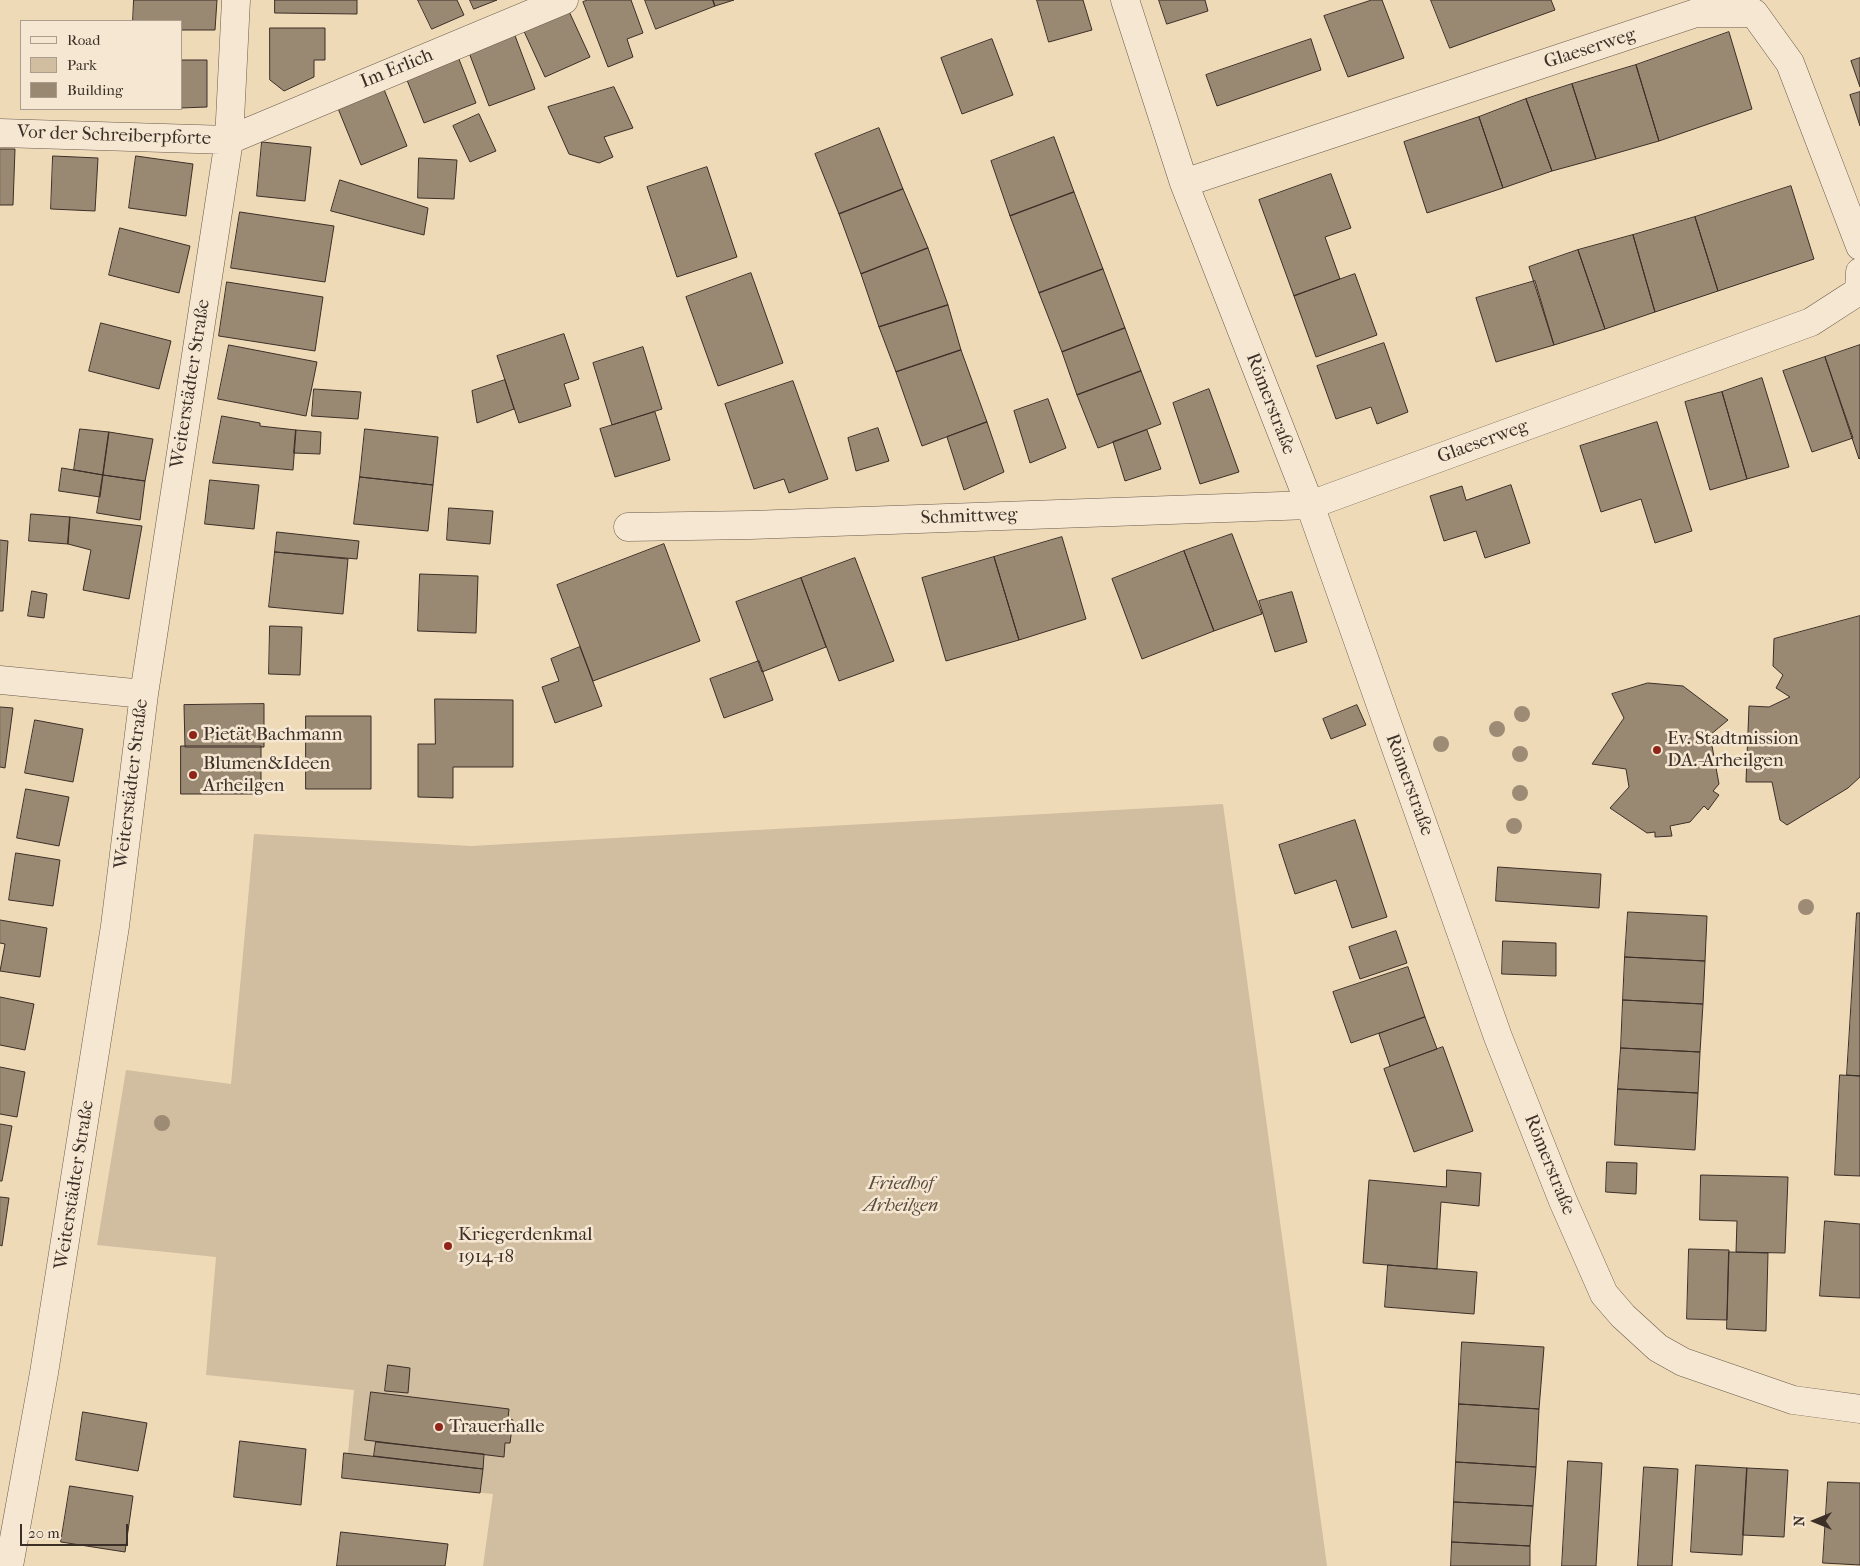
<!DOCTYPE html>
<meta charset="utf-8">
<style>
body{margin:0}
#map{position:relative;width:1860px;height:1566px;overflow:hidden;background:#efdab8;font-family:"IM FELL French Canon",serif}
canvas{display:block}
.legend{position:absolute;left:20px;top:20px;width:162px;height:90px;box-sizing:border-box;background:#f5e7d1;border:1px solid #ab9d8d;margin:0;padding:6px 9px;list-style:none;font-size:15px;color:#3c2f27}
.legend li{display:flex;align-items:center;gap:10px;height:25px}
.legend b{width:25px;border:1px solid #ab9d8d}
.north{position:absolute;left:1790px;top:1496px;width:50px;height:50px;-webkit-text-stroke:4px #f5e7d1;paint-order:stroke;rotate:270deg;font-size:14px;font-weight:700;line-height:20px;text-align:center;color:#3c2f27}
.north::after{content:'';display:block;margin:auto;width:18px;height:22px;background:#3c2f27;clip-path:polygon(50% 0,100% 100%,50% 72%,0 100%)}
.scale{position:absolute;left:20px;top:1524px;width:108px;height:22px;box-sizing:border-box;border:2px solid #3c2f27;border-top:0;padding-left:6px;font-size:15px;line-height:18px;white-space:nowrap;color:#3c2f27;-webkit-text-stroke:4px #f5e7d1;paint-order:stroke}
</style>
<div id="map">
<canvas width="1860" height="1566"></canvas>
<ul class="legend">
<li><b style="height:6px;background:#f5e7d1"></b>Road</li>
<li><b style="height:14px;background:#d1bd9f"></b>Park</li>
<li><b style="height:14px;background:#998872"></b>Building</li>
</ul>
<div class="north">N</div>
<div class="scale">20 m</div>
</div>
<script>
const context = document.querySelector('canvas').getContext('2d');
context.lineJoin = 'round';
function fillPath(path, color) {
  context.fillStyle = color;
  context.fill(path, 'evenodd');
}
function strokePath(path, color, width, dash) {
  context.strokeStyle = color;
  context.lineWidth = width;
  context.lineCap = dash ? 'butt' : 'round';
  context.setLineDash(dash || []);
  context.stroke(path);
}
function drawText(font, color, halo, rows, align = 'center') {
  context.font = font + ' "IM FELL French Canon",serif';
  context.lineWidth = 5;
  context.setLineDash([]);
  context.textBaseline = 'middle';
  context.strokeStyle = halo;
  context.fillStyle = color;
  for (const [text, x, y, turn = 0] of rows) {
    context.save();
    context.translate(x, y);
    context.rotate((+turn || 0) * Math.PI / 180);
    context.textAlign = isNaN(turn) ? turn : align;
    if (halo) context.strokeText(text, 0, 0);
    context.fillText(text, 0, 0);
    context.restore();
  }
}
fillPath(new Path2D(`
 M 1223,804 L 1327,1566 L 483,1566 L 493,1494 L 342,1478 L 344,1453 L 348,1453 L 354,1390 L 206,1375 L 216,1257 L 97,1245 L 126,1070 L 231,1084 L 254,834 L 471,846 Z`), '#d1bd9f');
const building = new Path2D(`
 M 134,0 L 217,0 L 215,30 L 181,30 L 181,21 L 133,21 Z
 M 275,0 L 357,0 L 357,14 L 275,13 Z
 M 418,0 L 457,0 L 464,15 L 432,29 Z
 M 470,0 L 497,0 L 474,9 Z
 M 588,0 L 631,0 L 643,33 L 627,39 L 633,57 L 608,67 L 583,2 Z
 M 645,0 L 713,0 L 715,6 L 656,29 Z
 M 713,0 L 734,0 L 715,6 Z
 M 1037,0 L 1083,0 L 1092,30 L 1049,42 Z
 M 1159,0 L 1205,0 L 1208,11 L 1167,24 Z
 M 1372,0 L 1382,0 L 1404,58 L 1348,77 L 1324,16 Z
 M 1431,0 L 1551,0 L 1555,10 L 1450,48 Z
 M 567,7 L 590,57 L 545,77 L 522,27 Z
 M 270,28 L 325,28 L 325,60 L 314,60 L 314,77 L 284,91 L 270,80 Z
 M 1729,32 L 1752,109 L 1659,141 L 1636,65 Z
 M 514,33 L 535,89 L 489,106 L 468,50 Z
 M 992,39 L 1013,95 L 962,114 L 941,58 Z
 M 1311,39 L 1321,70 L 1217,106 L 1206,75 Z
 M 457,54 L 476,103 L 424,123 L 405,75 Z
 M 1860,58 L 1860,87 L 1851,61 Z
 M 181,60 L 207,60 L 207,107 L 181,108 Z
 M 1636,65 L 1659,141 L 1596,159 L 1572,84 Z
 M 1572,84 L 1596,159 L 1552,171 L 1526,99 Z
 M 383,87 L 407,146 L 361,165 L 337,106 Z
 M 614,87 L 633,128 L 604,137 L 613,157 L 599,163 L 569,154 L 548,107 Z
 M 1860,92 L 1860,126 L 1850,95 Z
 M 1526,99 L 1552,171 L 1503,188 L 1479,117 Z
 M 479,114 L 496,151 L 470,162 L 453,126 Z
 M 1479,117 L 1503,188 L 1427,213 L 1404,142 Z
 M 879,128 L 903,189 L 839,214 L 815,154 Z
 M 1054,137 L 1074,192 L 1010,216 L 991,161 Z
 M 262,142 L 311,147 L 305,201 L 257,196 Z
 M 0,149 L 15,149 L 13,205 L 0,205 Z
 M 53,156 L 98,158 L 95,211 L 51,209 Z
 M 136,156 L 193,164 L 186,216 L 129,208 Z
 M 419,158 L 457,160 L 454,199 L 418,198 Z
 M 707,167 L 737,257 L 677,277 L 647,187 Z
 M 1331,174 L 1351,228 L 1325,237 L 1340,279 L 1294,296 L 1259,200 Z
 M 340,180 L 428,208 L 424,235 L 331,211 Z
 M 1791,186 L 1814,259 L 1718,291 L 1695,217 Z
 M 903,189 L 928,248 L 861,274 L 839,214 Z
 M 1074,192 L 1103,269 L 1039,293 L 1010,216 Z
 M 240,212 L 334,226 L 325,282 L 231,268 Z
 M 1695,217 L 1718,291 L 1655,312 L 1633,235 Z
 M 120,228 L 190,246 L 179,293 L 109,275 Z
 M 1633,235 L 1655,312 L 1605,329 L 1578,250 Z
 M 928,248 L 948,305 L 879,327 L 861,274 Z
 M 1578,250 L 1605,329 L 1554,345 L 1529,267 Z
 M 1103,269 L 1125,328 L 1062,352 L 1039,293 Z
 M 751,273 L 783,363 L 718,386 L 686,297 Z
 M 1355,274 L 1377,335 L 1316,357 L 1294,296 Z
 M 1535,281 L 1554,345 L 1496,362 L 1476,298 Z
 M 227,282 L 323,297 L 315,351 L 219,336 Z
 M 948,305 L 961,350 L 896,372 L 879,327 Z
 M 101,323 L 171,341 L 159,389 L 89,371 Z
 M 1125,328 L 1141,371 L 1077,395 L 1062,352 Z
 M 564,334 L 579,379 L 564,384 L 571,406 L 519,423 L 497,356 Z
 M 1384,343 L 1408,412 L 1377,424 L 1371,407 L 1336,419 L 1317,366 Z
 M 229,345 L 317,362 L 306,416 L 218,399 Z
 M 1860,345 L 1860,458 L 1859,459 L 1825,357 Z
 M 643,347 L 662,409 L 612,425 L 593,363 Z
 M 961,350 L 987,422 L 922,446 L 896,372 Z
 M 1825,357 L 1853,438 L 1812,452 L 1783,371 Z
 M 1141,371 L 1161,424 L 1098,448 L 1077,395 Z
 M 1762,378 L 1789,467 L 1747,479 L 1722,392 Z
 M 505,380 L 514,409 L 477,423 L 472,391 Z
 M 793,381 L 828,479 L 789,493 L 784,479 L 754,489 L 725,404 Z
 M 314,389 L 361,392 L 358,419 L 312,416 Z
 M 1209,389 L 1239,472 L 1200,484 L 1173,403 Z
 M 1722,392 L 1747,479 L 1710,490 L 1685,402 Z
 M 1048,399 L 1066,448 L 1030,463 L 1014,411 Z
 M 655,412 L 670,460 L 615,477 L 600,429 Z
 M 222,416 L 260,423 L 260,426 L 296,430 L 293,470 L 213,463 Z
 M 987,422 L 1004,472 L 964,490 L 947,437 Z
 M 1657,422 L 1692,531 L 1655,543 L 1641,499 L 1601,512 L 1580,446 Z
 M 878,428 L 889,461 L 856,471 L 848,438 Z
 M 80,429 L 109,432 L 103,475 L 74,470 Z
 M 365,429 L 438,437 L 433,485 L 360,477 Z
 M 296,430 L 321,432 L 320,454 L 294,453 Z
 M 1147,430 L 1161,469 L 1125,481 L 1113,442 Z
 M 109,432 L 153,439 L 145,481 L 103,475 Z
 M 62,468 L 103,475 L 100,497 L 59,491 Z
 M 103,475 L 145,481 L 140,520 L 97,513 Z
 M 360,477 L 433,485 L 428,531 L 354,524 Z
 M 210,480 L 259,485 L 254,529 L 205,524 Z
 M 1511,485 L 1530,543 L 1485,558 L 1476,531 L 1444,541 L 1430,496 L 1462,486 L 1466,500 Z
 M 449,508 L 493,511 L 490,544 L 447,540 Z
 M 31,514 L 70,517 L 68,544 L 29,541 Z
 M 70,517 L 142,526 L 129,599 L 83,590 L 91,550 L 68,544 Z
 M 277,532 L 359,541 L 357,559 L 275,552 Z
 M 1232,534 L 1262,614 L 1214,631 L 1184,551 Z
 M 1062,537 L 1086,619 L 1019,640 L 994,557 Z
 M 0,540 L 8,541 L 3,611 L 0,611 Z
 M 664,544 L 700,641 L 593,681 L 557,585 Z
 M 1184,551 L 1214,631 L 1142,659 L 1112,579 Z
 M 275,552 L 348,559 L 343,614 L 269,607 Z
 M 994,557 L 1019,640 L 946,661 L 922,578 Z
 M 855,558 L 894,661 L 839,681 L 801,578 Z
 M 420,574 L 478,576 L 476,633 L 418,631 Z
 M 801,578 L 826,647 L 762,672 L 736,602 Z
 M 32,591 L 47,594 L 44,618 L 28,616 Z
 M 1292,592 L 1307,642 L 1275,652 L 1259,601 Z
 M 1860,616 L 1860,777 L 1848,788 L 1787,825 L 1780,820 L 1772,782 L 1746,782 L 1749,706 L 1769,707 L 1790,697 L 1776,688 L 1783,675 L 1773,666 L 1774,639 Z
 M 270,626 L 302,627 L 300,675 L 269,674 Z
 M 580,647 L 602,706 L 555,723 L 542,687 L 559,681 L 551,659 Z
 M 759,661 L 773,700 L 724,718 L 710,679 Z
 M 1648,683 L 1683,686 L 1728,720 L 1710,735 L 1719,784 L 1713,791 L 1719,795 L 1708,810 L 1704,806 L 1690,822 L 1670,826 L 1672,836 L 1655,837 L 1655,832 L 1647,833 L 1610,808 L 1629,787 L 1626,769 L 1592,764 L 1624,718 L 1612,694 Z
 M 435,699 L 513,700 L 513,767 L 453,767 L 453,798 L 418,797 L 418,744 L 435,744 Z
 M 264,704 L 264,747 L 185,747 L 184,705 Z
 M 1357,705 L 1366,725 L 1331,739 L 1323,719 Z
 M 0,707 L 13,708 L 5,768 L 0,767 Z
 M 306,716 L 371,716 L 371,789 L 306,789 Z
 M 35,720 L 83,729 L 73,782 L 25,773 Z
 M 181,746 L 261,746 L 261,794 L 181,794 Z
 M 26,789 L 69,797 L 59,846 L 17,838 Z
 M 1355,820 L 1387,917 L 1352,928 L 1336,880 L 1295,894 L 1279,845 Z
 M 16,853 L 60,860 L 53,906 L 9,900 Z
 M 1498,867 L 1601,874 L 1599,908 L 1496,901 Z
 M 1628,912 L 1707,916 L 1705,961 L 1625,957 Z
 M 1857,913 L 1860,913 L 1860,1076 L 1847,1075 Z
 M 0,920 L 47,928 L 40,977 L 0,971 L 5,944 L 0,943 Z
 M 1396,931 L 1407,963 L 1360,979 L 1349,947 Z
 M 1503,941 L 1556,943 L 1556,976 L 1502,974 Z
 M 1625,957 L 1705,961 L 1703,1004 L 1623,1000 Z
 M 1408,967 L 1425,1017 L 1351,1043 L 1333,992 Z
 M 0,997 L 34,1004 L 25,1050 L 0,1045 Z
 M 1623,1000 L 1703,1004 L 1700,1052 L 1621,1048 Z
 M 1425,1017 L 1437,1049 L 1390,1066 L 1379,1034 Z
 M 1443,1047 L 1473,1131 L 1414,1152 L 1384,1069 Z
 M 1621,1048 L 1700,1052 L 1698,1093 L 1618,1089 Z
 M 0,1067 L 25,1072 L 17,1117 L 0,1114 Z
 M 1840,1075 L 1860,1076 L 1860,1176 L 1835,1175 Z
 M 1618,1089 L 1698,1093 L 1695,1150 L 1615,1145 Z
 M 0,1124 L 12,1126 L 2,1181 L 0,1181 Z
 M 1607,1162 L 1637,1163 L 1636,1194 L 1606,1192 Z
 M 1447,1170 L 1481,1173 L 1479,1206 L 1441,1202 L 1437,1269 L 1363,1263 L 1369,1180 L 1446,1187 Z
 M 1701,1175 L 1788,1177 L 1785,1253 L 1736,1252 L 1737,1221 L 1700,1220 Z
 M 0,1197 L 9,1198 L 2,1246 L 0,1245 Z
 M 1825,1221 L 1860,1224 L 1860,1298 L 1820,1296 Z
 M 1689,1249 L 1729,1250 L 1727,1320 L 1687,1319 Z
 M 1729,1252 L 1768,1253 L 1766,1331 L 1727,1329 Z
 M 1388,1265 L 1477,1272 L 1474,1314 L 1385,1307 Z
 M 1462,1342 L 1544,1347 L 1539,1409 L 1459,1404 Z
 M 388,1365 L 410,1368 L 408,1393 L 385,1391 Z
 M 371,1392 L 509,1409 L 508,1418 L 513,1420 L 510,1443 L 505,1443 L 504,1457 L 365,1440 Z
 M 1459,1404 L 1539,1409 L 1536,1467 L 1456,1462 Z
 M 83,1412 L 147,1423 L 138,1471 L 76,1460 Z
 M 240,1441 L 306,1449 L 301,1505 L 234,1497 Z
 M 376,1442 L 484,1454 L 483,1469 L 374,1456 Z
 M 344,1453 L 483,1469 L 480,1493 L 342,1478 Z
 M 1568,1461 L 1602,1463 L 1596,1566 L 1562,1566 Z
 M 1456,1462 L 1536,1467 L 1533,1506 L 1454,1502 Z
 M 1696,1465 L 1747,1468 L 1742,1555 L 1691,1552 Z
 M 1644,1467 L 1678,1469 L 1672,1566 L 1638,1566 Z
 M 1747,1468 L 1788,1470 L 1784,1537 L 1743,1535 Z
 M 1828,1482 L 1860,1483 L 1860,1565 L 1823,1563 Z
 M 70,1486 L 133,1496 L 125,1552 L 61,1542 Z
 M 1454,1502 L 1533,1506 L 1530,1546 L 1452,1542 Z
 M 341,1532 L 448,1544 L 445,1566 L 337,1566 Z
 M 1452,1542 L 1530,1546 L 1530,1566 L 1451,1566 Z`);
fillPath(building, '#998872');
strokePath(building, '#3c2f27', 1);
const minor = new Path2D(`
 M 1125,0 L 1184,183 L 1310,505 L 1498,1037 L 1563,1201 L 1604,1294 L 1623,1316 L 1658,1348 L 1683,1362 L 1793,1400 L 1860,1409
 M 0,133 L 229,140 L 564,0
 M 1184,183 L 1696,13 L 1754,13 L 1790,63 L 1860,246
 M 628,527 L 751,525 L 1310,505 L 1811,322 L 1859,291 L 1860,272
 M 0,680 L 144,694
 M 9,1566 L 44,1373 L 115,926 L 144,694 L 229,140 L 236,0`);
strokePath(minor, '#695a4b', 29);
strokePath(minor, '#f5e7d1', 28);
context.fillStyle = '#9d8b75';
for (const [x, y] of [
 [1522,714],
 [1497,729],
 [1441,744],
 [1520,754],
 [1520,793],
 [1514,826],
 [1806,907],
 [162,1123]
]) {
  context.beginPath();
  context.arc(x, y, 8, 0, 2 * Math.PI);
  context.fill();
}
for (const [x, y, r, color] of [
 [193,735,5,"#8f2418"],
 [1657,750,5,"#8f2418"],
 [193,775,5,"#8f2418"],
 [448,1246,5,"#8f2418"],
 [439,1427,5,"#8f2418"]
]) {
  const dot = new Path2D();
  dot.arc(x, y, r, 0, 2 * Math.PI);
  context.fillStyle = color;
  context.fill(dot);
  strokePath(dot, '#f5e7d1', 2);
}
drawText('19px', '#3c2f27', '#f5e7d1', [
 ["Glaeserweg",1590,49,-18],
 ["Im Erlich",397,69,-22],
 ["Vor der Schreiberpforte",114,136,2],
 ["Weiterstädter Straße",191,384,-81],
 ["Römerstraße",1270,404,69],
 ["Glaeserweg",1483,442,-20],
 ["Schmittweg",969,517,-2],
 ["Weiterstädter Straße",132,784,-83],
 ["Römerstraße",1409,785,70],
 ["Römerstraße",1549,1165,68],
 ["Weiterstädter Straße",75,1185,-81]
]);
drawText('19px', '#3c2f27', '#f5e7d1', [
 ["Pietät Bachmann",203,735],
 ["Ev. Stadtmission",1667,739],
 ["DA.-Arheilgen",1667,761],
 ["Blumen&Ideen",203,764],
 ["Arheilgen",203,786],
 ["Kriegerdenkmal",458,1235],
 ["1914-18",458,1257],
 ["Trauerhalle",449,1427]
], 'left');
drawText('italic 19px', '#5a4b3f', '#f5e7d1', [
 ["Friedhof",901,1184],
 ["Arheilgen",901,1206]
]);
</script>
